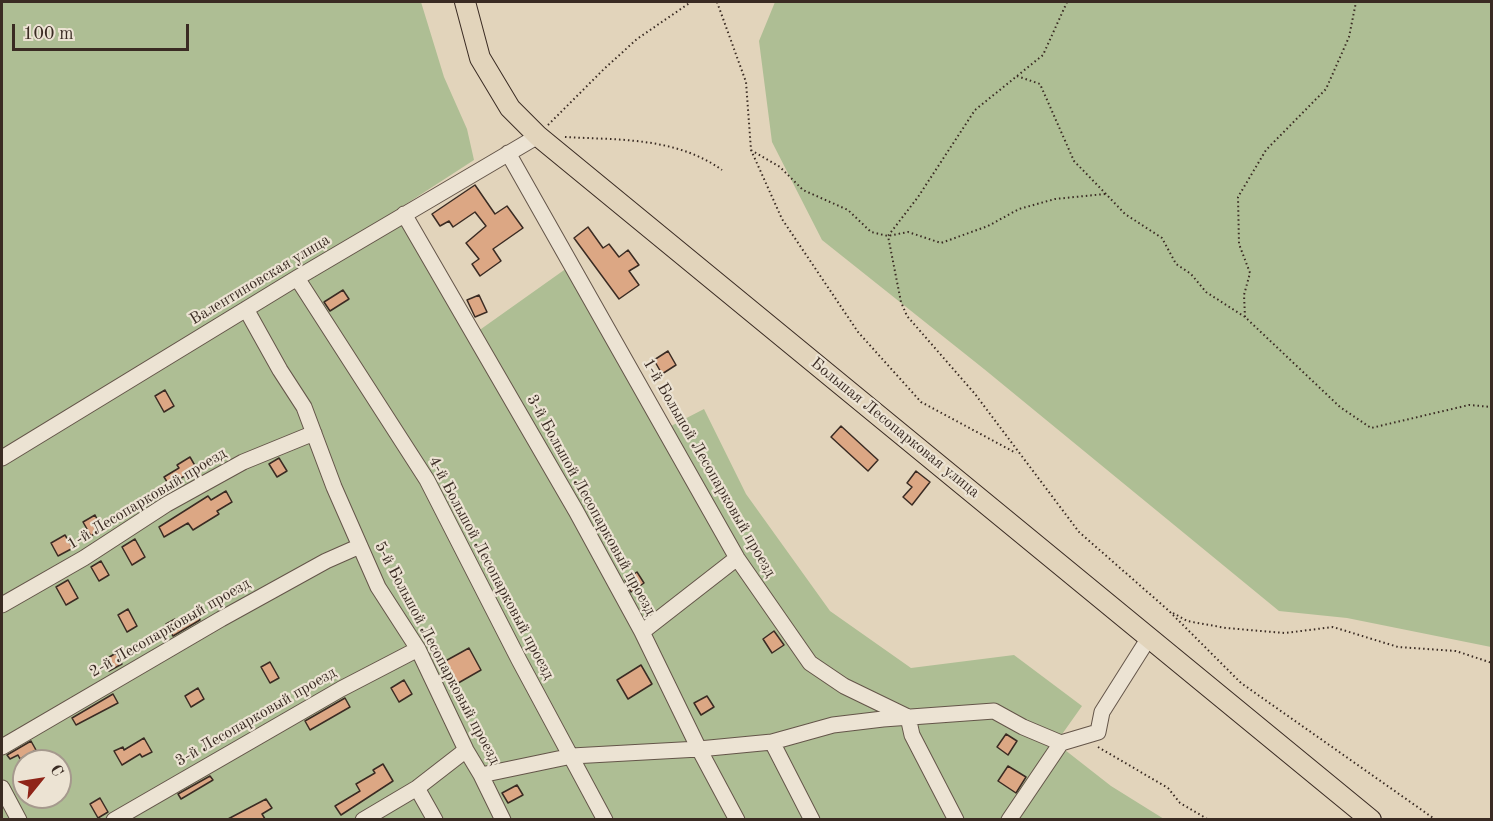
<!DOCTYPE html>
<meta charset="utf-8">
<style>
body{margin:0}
#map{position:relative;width:1493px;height:821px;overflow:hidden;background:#e2d4bb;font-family:"Old Standard TT",serif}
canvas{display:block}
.frame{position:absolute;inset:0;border:3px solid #3a2b23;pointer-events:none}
.north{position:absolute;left:12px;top:749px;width:60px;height:60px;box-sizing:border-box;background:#ece3d3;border:2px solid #a5998d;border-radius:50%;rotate:60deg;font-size:16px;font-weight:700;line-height:24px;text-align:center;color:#3a2b23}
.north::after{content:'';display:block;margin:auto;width:21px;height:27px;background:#8f2418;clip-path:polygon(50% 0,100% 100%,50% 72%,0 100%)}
.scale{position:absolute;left:12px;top:24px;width:177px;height:27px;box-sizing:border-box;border:3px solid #3a2b23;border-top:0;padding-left:8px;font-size:18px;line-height:21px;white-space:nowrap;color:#3a2b23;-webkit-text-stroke:4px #ece3d3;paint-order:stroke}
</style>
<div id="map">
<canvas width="1493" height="821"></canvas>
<div class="frame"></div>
<div class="north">С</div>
<div class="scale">100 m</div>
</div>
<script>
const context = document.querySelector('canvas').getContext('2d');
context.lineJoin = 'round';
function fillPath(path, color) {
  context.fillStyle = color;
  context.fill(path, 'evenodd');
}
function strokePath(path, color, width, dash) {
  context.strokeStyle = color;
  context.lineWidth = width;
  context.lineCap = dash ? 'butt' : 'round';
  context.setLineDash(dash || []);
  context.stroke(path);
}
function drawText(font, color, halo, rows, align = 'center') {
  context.font = font + ' "Old Standard TT",serif';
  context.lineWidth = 4.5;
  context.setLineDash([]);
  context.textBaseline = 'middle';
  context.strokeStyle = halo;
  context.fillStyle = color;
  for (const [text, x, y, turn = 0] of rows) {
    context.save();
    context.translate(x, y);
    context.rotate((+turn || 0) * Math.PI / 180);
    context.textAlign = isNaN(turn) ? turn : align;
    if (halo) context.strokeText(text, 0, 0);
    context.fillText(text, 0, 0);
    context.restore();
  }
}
fillPath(new Path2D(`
 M 2,2 L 421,2 L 444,77 L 467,129 L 474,160 L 196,340 L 409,221 L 474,334 L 574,263 L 671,426 L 704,409 L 746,494 L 830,611 L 911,668 L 1014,655 L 1082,706 L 1002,819 L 2,820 ZM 24,761 L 60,761 L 60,797 L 24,797 Z
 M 775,2 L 1491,2 L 1491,647 L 1347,618 L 1279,611 L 984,369 L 822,240 L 772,142 L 759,41 Z
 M 1065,750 L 1111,786 L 1164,819 L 1017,820 Z`), '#aebe94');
const building = new Path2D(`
 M 475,185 L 495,214 L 507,206 L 523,228 L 493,249 L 501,261 L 480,276 L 472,264 L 479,259 L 466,243 L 486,226 L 475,212 L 453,227 L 449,221 L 440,226 L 432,214 Z
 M 588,227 L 603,248 L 609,244 L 619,257 L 628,250 L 639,265 L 629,271 L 639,285 L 619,299 L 574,238 Z
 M 343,290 L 349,299 L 330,311 L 324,302 Z
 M 479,295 L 487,312 L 475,317 L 467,300 Z
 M 668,351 L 676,365 L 662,374 L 654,360 Z
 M 165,390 L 174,406 L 164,412 L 155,396 Z
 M 841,426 L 878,460 L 868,471 L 831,437 Z
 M 190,457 L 197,469 L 169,485 L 164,477 L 179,468 L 177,465 Z
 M 279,458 L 287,471 L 277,477 L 269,464 Z
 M 916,471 L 930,482 L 912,505 L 903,497 L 912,487 L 907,483 Z
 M 226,491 L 232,502 L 217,511 L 219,514 L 193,530 L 188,523 L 164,537 L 159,527 L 208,496 L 211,500 Z
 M 95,515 L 102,529 L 91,536 L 83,522 Z
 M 65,535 L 73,548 L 58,556 L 51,543 Z
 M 135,539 L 145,557 L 132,565 L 122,547 Z
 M 101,561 L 109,575 L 99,581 L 91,567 Z
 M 637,572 L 644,583 L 631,592 L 625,580 Z
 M 68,580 L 78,598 L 66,605 L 56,587 Z
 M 128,609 L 137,626 L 127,632 L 118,615 Z
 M 199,617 L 200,620 L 173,636 L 166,624 L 175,619 L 180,628 Z
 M 774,631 L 784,645 L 772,653 L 763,639 Z
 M 469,648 L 481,670 L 453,686 L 440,664 Z
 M 116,653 L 122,664 L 109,671 L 103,661 Z
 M 270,662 L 279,678 L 270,683 L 261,667 Z
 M 641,665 L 652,684 L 628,699 L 617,680 Z
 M 404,680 L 412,694 L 399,702 L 391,688 Z
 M 198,688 L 204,699 L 191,707 L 185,696 Z
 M 113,694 L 118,703 L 76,725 L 72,718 Z
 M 707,696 L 714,707 L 701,715 L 694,703 Z
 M 345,698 L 350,707 L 310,730 L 305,721 Z
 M 1006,734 L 1017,741 L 1008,755 L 997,747 Z
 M 144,738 L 152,752 L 142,757 L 140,754 L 122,765 L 114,751 L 123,747 L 124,750 Z
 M 31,741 L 36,750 L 20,759 L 18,755 L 10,759 L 7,755 Z
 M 383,764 L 393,781 L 341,815 L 335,806 L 360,791 L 356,784 L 375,773 L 373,770 Z
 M 1008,766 L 1026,777 L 1016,793 L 998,781 Z
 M 210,776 L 213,780 L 181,799 L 178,794 Z
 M 517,785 L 523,795 L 508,803 L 502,793 Z
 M 100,798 L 108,812 L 98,818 L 90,804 Z
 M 266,799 L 272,808 L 262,814 L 265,819 L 228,819 Z`);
fillPath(building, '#dca784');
strokePath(building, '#3a2b23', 1.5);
const minor = new Path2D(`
 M 508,153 L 737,558 L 810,663 L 844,686 L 908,717 L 912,735 L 956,820
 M 404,214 L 576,511 L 642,632 L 699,749 L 737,820
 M 297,278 L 427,480 L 519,660 L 605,820
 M 246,309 L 280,370 L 304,407 L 334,487 L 378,587 L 418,649 L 466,750 L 481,775 L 503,820
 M 2,458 L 297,278 L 538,136
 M 2,605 L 84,558 L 167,504 L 243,462 L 314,433
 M 642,632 L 737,558
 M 772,742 L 812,820
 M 2,747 L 221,619 L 326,561 L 360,546
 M 481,775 L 572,756 L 699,749 L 772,742 L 833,725 L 883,719 L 994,711 L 1023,727 L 1061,743 L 1098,732 L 1102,712 L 1150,636
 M 2,788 L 19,820
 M 417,788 L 435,820
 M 114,820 L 341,689 L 418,649
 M 363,820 L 417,788 L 466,750
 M 1009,820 L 1061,743`);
const major = new Path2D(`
 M 465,2 L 480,58 L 510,108 L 538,136 L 1371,820`);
strokePath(minor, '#645549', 17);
strokePath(major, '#3a2b23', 22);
strokePath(new Path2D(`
 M 717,2 L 746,82 L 751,150 L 782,219 L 858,332 L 921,402 L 1016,453
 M 1067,2 L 1043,55 L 975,110 L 918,197 L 888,236 L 901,302 L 907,316 L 975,394 L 1079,532 L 1168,610 L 1241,683 L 1436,820
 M 1017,76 L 1040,84 L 1074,161 L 1106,194 L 1125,214 L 1162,238 L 1176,264 L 1191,274 L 1206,292 L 1245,317 L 1340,407 L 1371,428 L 1469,405 L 1492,407
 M 548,125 L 604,69 L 637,39 L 691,2
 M 565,137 C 618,140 676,137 722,170
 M 751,150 L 780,167 L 803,190 L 848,210 L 871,232 L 888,236 L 908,232 L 941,243 L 988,226 L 1019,209 L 1055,199 L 1105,194
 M 1245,317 L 1244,295 L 1250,273 L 1239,244 L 1238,197 L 1266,150 L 1326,89 L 1349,37 L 1356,2
 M 1173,613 L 1187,621 L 1226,628 L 1285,633 L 1333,627 L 1398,647 L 1456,651 L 1492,663
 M 1098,747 L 1168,788 L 1180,803 L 1209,820`), '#3a2b23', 2, [1.5, 3]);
strokePath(minor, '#ece3d3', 15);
strokePath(major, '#e2d4bb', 20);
drawText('16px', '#3a2b23', '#ece3d3', [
 ["Валентиновская улица",260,280,-31],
 ["Большая Лесопарковая улица",895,428,39],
 ["1-й Большой Лесопарковый проезд",709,468,60],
 ["1-й Лесопарковый проезд",147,499,-31],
 ["3-й Большой Лесопарковый проезд",591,505,61],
 ["4-й Большой Лесопарковый проезд",491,568,62],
 ["2-й Лесопарковый проезд",170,628,-30],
 ["5-й Большой Лесопарковый проезд",437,653,62],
 ["3-й Лесопарковый проезд",256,717,-30]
]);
</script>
